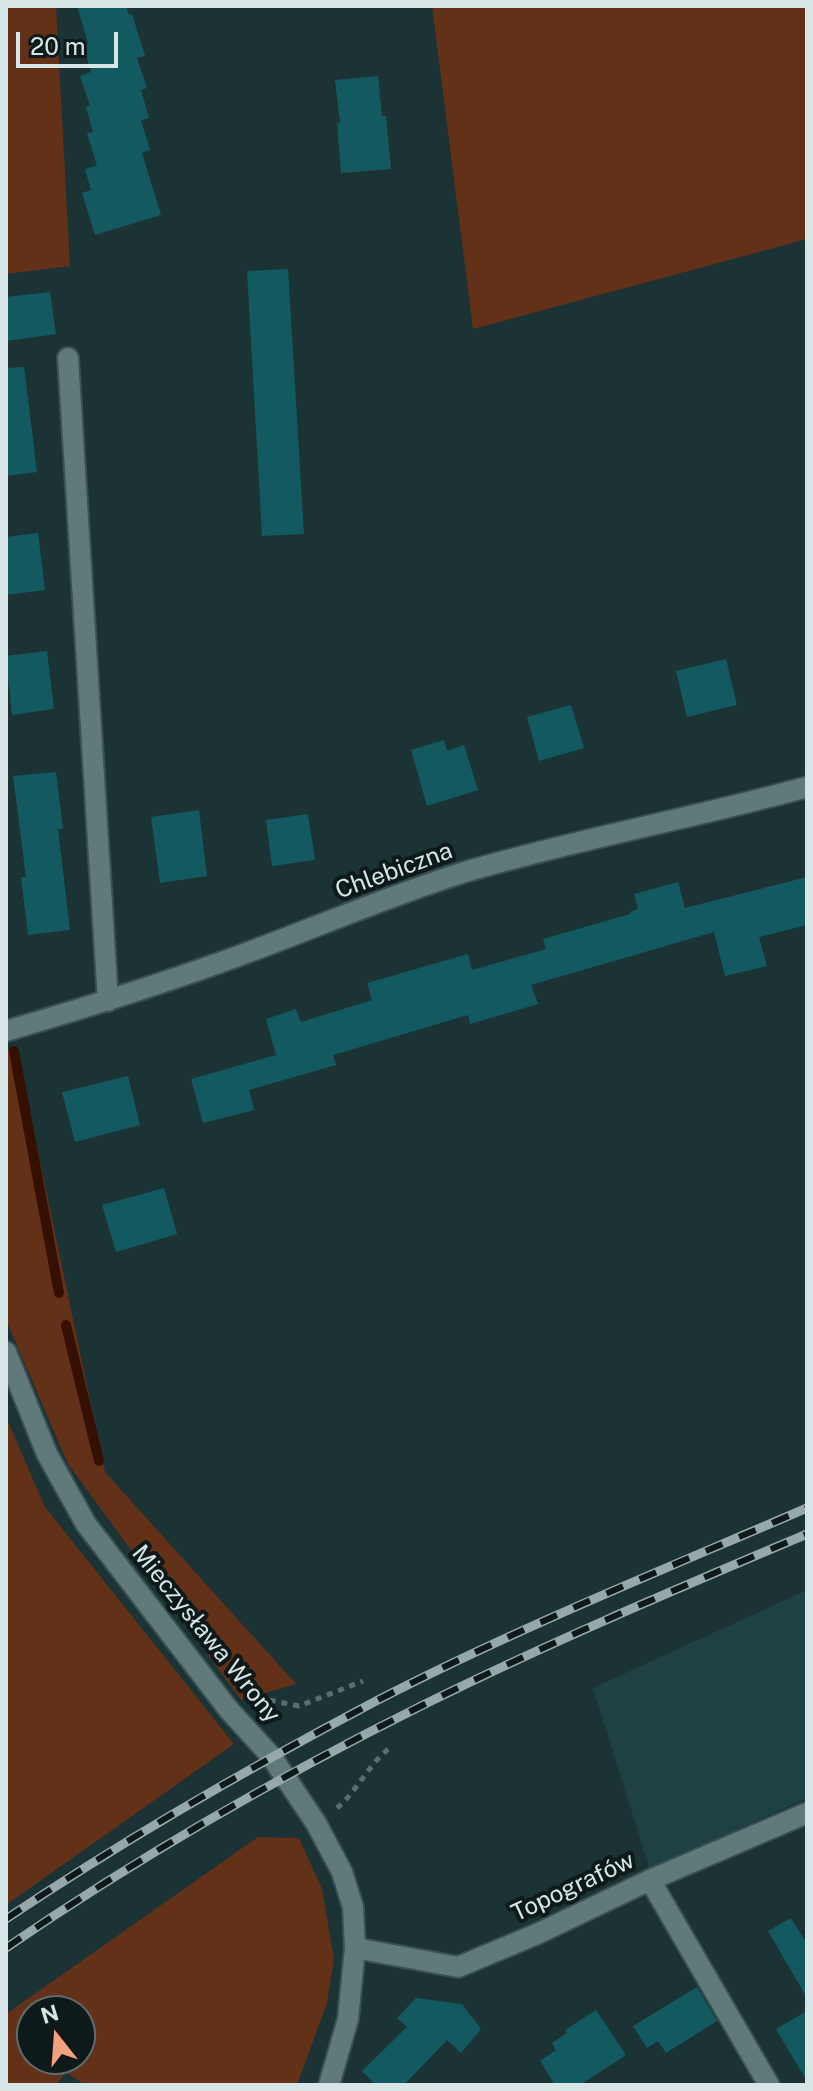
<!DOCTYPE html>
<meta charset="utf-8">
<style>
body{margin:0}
#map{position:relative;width:813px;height:2091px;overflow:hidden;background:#1b3335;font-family:"Public Sans",sans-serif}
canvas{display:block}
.frame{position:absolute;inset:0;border:8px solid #d7e5e7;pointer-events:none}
.north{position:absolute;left:16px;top:1995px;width:80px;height:80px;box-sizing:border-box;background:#0e191a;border:2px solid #5e6b6c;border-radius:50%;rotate:343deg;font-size:22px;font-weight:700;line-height:32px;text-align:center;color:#d7e5e7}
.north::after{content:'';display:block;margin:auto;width:28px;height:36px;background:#f1a17d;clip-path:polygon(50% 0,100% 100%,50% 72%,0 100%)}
.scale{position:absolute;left:16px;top:32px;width:102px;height:36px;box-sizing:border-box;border:4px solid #d7e5e7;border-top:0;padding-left:10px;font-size:24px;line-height:28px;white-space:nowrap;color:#d7e5e7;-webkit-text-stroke:6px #0e191a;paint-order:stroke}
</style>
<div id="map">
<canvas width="813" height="2091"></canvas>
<div class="frame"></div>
<div class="north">N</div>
<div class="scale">20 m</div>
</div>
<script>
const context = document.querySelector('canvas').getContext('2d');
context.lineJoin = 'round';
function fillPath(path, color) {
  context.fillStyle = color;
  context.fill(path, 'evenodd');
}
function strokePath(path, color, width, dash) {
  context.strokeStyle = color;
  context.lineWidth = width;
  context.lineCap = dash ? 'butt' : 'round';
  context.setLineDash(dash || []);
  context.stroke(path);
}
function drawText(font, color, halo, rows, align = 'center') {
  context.font = font + ' "Public Sans",sans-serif';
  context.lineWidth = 8;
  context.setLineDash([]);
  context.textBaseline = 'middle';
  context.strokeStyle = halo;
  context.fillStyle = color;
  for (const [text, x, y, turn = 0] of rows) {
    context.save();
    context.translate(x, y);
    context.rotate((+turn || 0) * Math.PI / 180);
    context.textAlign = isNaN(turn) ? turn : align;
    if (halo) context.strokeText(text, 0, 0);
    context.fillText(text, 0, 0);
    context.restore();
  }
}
fillPath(new Path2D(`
 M 807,1590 L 807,1798 L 650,1870 L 593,1688 Z`), '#204144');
fillPath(new Path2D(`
 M 6,6 L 56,6 L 70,266 L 6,274 Z
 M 432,6 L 807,6 L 807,239 L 473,329 Z
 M 16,1047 L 105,1472 L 296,1684 L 241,1700 L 68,1464 L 6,1320 L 6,1051 Z
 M 6,1417 L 45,1507 L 234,1744 L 6,1905 Z
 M 258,1837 L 299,1838 L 322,1889 L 334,1959 L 327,2003 L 297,2085 L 85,2085 L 66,2072 L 56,2085 L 6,2085 L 6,2014 ZM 80,2011 L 80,2059 L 32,2059 L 32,2011 Z`), '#633018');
strokePath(new Path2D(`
 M 14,1051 L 59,1293
 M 66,1325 L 99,1461`), '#351000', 10);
fillPath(new Path2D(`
 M 77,6 L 126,6 L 129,15 L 132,14 L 145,56 L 137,58 L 147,88 L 141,90 L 149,118 L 141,120 L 150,150 L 142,153 L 161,215 L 95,235 L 82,193 L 91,190 L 85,169 L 97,166 L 87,133 L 93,132 L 86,107 L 90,105 L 80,76 L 91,72 L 83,45 L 88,43 Z
 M 378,76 L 382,116 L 386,116 L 391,169 L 341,173 L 337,123 L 340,123 L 335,80 Z
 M 288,269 L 304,534 L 262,536 L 247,271 Z
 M 50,292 L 56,334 L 6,341 L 6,297 Z
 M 24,367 L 37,472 L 6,476 L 6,368 Z
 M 38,533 L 45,590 L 6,595 L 6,537 Z
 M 47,651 L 54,709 L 12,715 L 6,656 Z
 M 726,659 L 737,705 L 687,717 L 676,671 Z
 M 571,705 L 584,748 L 539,761 L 527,717 Z
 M 444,740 L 447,751 L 464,745 L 478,790 L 427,806 L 411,750 Z
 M 56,772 L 63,829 L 58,829 L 70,930 L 28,935 L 21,877 L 26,877 L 13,776 Z
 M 199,810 L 207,876 L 160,883 L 151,817 Z
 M 308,814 L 315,860 L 272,866 L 266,820 Z
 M 807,877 L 807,925 L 759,937 L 767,966 L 725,976 L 714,932 L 531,985 L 538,1004 L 470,1024 L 468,1015 L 333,1055 L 336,1065 L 249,1090 L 254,1110 L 203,1123 L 191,1079 L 276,1055 L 266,1019 L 296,1009 L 301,1022 L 356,1005 L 372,1000 L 367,983 L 468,954 L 472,970 L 546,949 L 543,939 L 630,914 L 630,912 L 638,909 L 634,894 L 678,882 L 685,908 Z
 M 128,1076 L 140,1125 L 75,1142 L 62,1092 Z
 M 164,1188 L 177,1234 L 116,1252 L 102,1205 Z
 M 791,1918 L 807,1944 L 807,1998 L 768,1931 Z
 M 697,1987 L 717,2021 L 666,2053 L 658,2041 L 647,2048 L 633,2026 Z
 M 416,1998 L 462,2004 L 481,2029 L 461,2053 L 447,2040 L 404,2085 L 376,2085 L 362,2071 L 407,2027 L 397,2018 Z
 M 596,2010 L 626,2055 L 580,2085 L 555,2085 L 540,2061 L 556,2050 L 552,2043 L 567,2033 L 565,2030 Z
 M 807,2011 L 807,2081 L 776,2029 Z`), '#135a60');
const lane = new Path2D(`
 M 650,1880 L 769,2085`);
const street = new Path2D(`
 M 68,358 L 108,1001
 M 6,1031 C 88,1007 169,982 249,952 C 319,926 394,894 465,872 C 578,839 694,818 807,787
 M 355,1948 L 458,1967 L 537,1934 L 650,1880 L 807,1813`);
const secondary = new Path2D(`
 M 6,1352 L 47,1454 L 86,1524 L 229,1710 L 271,1756 L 316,1823 L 342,1872 L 353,1907 L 355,1948 L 348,2019 L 329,2085`);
strokePath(lane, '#3a5052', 24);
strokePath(street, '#3a5052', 24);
strokePath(secondary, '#3a5052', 24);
strokePath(new Path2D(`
 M 258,1703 L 269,1700 L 299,1706 L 363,1681
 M 337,1808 C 356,1793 374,1756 392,1747`), '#596e70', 5, [6, 6]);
strokePath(lane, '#607a7c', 20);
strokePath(street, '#607a7c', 20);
strokePath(secondary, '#607a7c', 20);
const rail = new Path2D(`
 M 6,1919 C 125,1839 249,1768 376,1701 C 515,1629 663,1570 807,1508
 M 6,1948 C 140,1856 280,1776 425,1704 C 550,1642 679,1588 807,1534`);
strokePath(rail, '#96a8aa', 9);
strokePath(rail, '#0e191a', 6, [18]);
drawText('24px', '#d7e5e7', '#0e191a', [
 ["Chlebiczna",394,871,-20],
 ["Mieczysława Wrony",206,1634,51],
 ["Topografów",573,1887,-25]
]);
</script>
